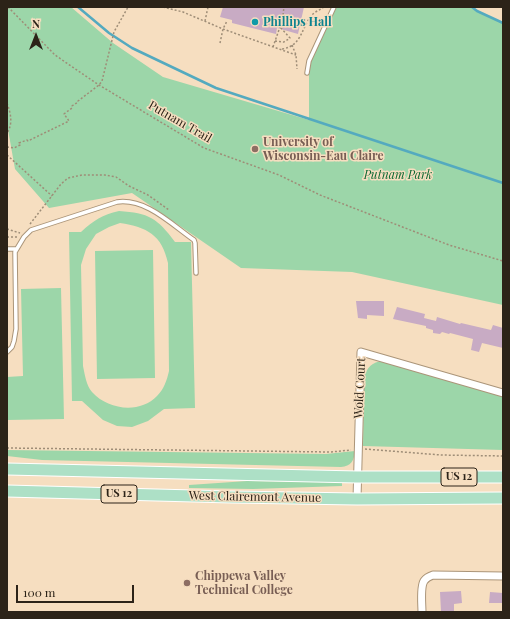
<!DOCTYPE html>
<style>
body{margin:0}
#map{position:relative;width:510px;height:619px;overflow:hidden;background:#f6dec0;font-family:"Playfair Display",serif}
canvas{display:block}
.frame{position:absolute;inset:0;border:8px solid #2c2318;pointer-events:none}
.north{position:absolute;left:16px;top:16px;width:40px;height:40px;-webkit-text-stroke:3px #f6dec0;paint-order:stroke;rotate:0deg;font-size:11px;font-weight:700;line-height:16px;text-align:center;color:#2c2318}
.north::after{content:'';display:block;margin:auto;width:14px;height:18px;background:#2c2318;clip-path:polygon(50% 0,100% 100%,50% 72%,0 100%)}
.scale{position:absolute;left:16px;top:585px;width:118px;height:18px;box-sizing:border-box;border:2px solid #2c2318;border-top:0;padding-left:5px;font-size:12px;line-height:14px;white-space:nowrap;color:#2c2318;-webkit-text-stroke:3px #f6dec0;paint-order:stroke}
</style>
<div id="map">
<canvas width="510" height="619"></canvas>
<div class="frame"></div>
<div class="north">N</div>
<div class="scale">100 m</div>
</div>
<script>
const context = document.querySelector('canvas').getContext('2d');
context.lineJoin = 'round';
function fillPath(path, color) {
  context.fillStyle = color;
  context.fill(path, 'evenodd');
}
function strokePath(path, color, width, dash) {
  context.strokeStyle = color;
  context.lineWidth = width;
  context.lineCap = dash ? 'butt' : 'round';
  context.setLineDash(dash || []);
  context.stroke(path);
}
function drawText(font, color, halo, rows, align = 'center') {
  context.font = font + ' "Playfair Display",serif';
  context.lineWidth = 3;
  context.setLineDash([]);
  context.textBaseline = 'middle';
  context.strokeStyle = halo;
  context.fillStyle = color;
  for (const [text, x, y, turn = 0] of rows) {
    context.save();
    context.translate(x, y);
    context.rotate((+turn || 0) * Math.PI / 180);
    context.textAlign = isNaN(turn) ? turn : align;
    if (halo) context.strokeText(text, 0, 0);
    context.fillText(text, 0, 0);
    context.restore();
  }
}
fillPath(new Path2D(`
 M 7,7 L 71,7 L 113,43 L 163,77 L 309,120 L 309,61 L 334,7 L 472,7 L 477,11 L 503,23 L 503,305 L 352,272 L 241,268 L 132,193 L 49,208 L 15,169 L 7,124 Z
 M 119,211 C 149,213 157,218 175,242 L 191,242 L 195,408 L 164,409 L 148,421 L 132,427 L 117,426 L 103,420 L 82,401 L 72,401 L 69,232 L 81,232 C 94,220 102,215 119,211 ZM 120,223 C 147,227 162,235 168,263 L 169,371 C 167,380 164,389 157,396 C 140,414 108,410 92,392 C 86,385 85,375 83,366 L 81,265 L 86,249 L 96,234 L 109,227 Z
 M 153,250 L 155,378 L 97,379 L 95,251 Z
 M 61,288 L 64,419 L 7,420 L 7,377 L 23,376 L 21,289 Z
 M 383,361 L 503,396 L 503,450 L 363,446 L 364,378 C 367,367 372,362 383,361 Z
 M 7,450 L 326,454 L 355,451 C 354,461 351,466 341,467 L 42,460 L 7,456 Z
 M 247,481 L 336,482 L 342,483 L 342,486 L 253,489 L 189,488 L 189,485 Z`), '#9cd6a9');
strokePath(new Path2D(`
 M 78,7 L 109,33 L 132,48 L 216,88 L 503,183
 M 472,7 L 477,11 L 503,23`), '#54aabf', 2.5);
fillPath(new Path2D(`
 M 223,7 L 304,7 L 298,34 L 277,28 L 276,34 L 232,23 L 232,20 L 220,17 Z
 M 356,301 L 384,301 L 384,316 L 367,315 L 367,319 L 358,318 Z
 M 397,307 L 425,314 L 424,318 L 436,321 L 437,317 L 460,324 L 461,323 L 491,330 L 493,325 L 503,328 L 503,348 L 482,343 L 479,352 L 471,350 L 473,339 L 450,333 L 449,334 L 442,332 L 440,334 L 433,333 L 433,330 L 426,328 L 426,326 L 393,319 Z
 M 461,591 L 462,603 L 454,604 L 454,612 L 441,612 L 440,592 Z
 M 490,592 L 503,593 L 503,603 L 489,603 Z`), '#c8abc4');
const lane = new Path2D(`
 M 307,73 L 309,61 L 334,7
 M 7,249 L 16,249
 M 7,352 L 12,347 L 14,341 L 16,329 L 15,252 L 24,237 L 31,230 L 117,202 C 146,198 171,224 194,240 L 195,243 L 196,273`);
const street = new Path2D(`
 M 357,499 L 361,352 L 503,393
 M 422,612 C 422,605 420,587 424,581 C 426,578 430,576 433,575 L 503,576`);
const primary = new Path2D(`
 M 7,469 L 357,477 L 503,477
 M 7,491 L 231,497 L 357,499 L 503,498`);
strokePath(lane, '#ab9579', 5.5);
strokePath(street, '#ab9579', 9);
strokePath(primary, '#fff', 13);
strokePath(new Path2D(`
 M 8,7 L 55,55 L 71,66 L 99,85 L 204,148 L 279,175 L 320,195 L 449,245 L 503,261
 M 163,7 L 183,12 L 223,29 L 296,55
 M 283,15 L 284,7
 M 205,21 L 208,7
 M 275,41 L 284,42 L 290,38 L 280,27
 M 220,43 L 223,29 L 227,21
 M 292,45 L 296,55 L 297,69
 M 273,47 L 282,21
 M 282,49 C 303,46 301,26 313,14 C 316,11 320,10 324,7
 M 7,103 C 11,114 13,124 7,133
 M 7,147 L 14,148 L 20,145 L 19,143 L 27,140 L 28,141 C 42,134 55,128 69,121 L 64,114 L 72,108 L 72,106 L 78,102 L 78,101 L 99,85 L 102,81 L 114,32 L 128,7
 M 7,155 L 52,196
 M 30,224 L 61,184 L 68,178 L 82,175 L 105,175 L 116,177 L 129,186 L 148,195 L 169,210
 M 7,229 L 20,233
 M 7,237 L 17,237
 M 7,448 L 331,452 L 351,450
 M 365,449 L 441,455 L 503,456`), '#9e8d77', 1.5, [2, 2]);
strokePath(lane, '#fff', 3.5);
strokePath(street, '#fff', 7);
strokePath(primary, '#ade0c6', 11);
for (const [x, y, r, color] of [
 [255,22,4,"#0f9aa8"],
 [255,149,4,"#8d6e63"],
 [187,583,4,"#8d6e63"]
]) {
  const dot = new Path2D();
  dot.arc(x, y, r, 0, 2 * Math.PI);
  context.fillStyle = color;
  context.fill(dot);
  strokePath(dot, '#f6dec0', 1.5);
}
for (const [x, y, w] of [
 [459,477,36],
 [119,494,36]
]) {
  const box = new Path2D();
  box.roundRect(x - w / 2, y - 9, w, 18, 3);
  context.fillStyle = '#f6dec0';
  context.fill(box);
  strokePath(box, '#2c2318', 1);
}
drawText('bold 11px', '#2c2318', null, [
 ["US 12",459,477],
 ["US 12",119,494]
]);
drawText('bold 12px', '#0d838f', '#f6dec0', [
 ["Phillips Hall",263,22]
], 'left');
drawText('12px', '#2c2318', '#f6dec0', [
 ["Putnam Trail",180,122,30],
 ["Wold Court",360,388,-87],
 ["West Clairemont Avenue",255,497,1]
]);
drawText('bold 12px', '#785e54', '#f6dec0', [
 ["University of",263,142],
 ["Wisconsin-Eau Claire",263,156],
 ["Chippewa Valley",195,576],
 ["Technical College",195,590]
], 'left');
drawText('italic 12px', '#0c6933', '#f6dec0', [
 ["Putnam Park",398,175]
]);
</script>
